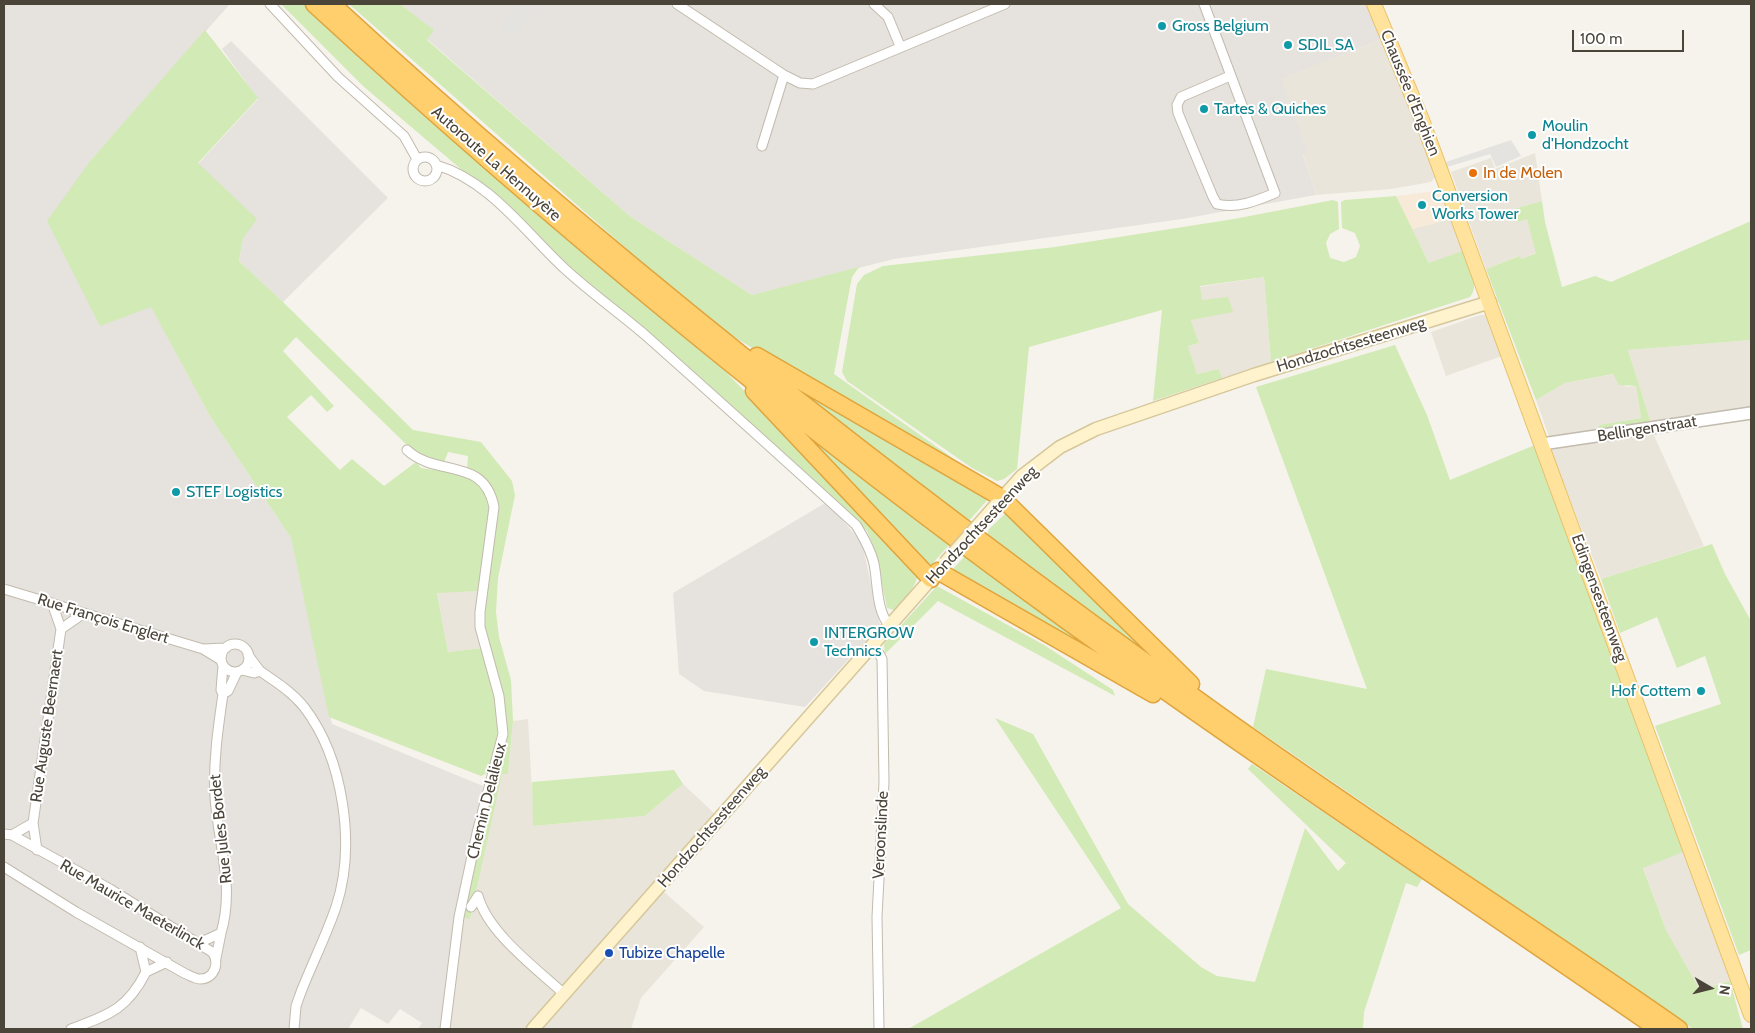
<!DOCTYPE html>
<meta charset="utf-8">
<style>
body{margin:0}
#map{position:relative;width:1755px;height:1033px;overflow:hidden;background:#f6f3ec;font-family:Cabin,sans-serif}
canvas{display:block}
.frame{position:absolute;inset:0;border:5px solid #4b4439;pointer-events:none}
.north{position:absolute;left:1685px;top:963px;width:50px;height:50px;-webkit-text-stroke:4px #fff;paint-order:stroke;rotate:98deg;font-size:14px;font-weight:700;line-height:20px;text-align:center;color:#4b4439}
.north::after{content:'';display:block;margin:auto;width:18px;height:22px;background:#4b4439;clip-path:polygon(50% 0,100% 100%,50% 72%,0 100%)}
.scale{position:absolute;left:1572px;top:30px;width:112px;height:22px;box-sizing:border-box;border:2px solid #4b4439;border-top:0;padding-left:6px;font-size:15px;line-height:18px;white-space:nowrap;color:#4b4439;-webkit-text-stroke:4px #fff;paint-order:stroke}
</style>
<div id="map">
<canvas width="1755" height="1033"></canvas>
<div class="frame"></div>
<div class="north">N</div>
<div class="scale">100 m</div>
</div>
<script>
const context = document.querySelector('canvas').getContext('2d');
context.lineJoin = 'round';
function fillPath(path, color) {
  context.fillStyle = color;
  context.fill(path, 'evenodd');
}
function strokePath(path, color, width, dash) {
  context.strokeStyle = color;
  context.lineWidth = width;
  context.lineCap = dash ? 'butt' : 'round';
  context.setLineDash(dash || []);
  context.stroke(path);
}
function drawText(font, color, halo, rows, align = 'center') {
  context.font = font + ' Cabin,sans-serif';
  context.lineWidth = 4;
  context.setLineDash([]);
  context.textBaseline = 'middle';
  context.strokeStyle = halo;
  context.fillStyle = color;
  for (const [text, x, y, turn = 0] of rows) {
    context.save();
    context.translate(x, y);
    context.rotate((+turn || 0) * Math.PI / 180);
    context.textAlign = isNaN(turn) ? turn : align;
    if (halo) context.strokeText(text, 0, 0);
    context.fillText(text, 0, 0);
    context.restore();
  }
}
fillPath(new Path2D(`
 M 1382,39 L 1436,176 L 1431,182 L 1391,189 L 1316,195 L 1303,153 L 1308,151 L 1280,79 Z
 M 1535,153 L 1542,201 L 1514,209 L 1527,219 L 1537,252 L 1522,259 L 1518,256 L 1486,269 L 1451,172 L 1491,158 L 1495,169 Z
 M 1450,219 L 1462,251 L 1430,264 L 1412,229 Z
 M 1264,277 L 1271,362 L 1222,378 L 1219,369 L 1197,374 L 1188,346 L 1199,343 L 1191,320 L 1202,300 L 1199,287 Z
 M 1480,315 L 1485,315 L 1491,321 L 1502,356 L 1446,376 L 1431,332 Z
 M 1751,340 L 1751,409 L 1651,423 L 1628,350 Z
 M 1614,374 L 1626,387 L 1636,386 L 1641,418 L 1599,425 L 1598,431 L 1550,439 L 1536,400 L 1565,383 Z
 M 1652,431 L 1704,546 L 1601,579 L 1550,448 Z
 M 479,591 L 482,648 L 448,652 L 437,592 Z
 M 528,719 L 534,826 L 645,816 L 683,784 L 716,815 L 528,1029 L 448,1029 L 462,917 L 470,918 L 495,799 L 502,774 L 508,774 L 513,721 Z
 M 1686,851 L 1730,981 L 1700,990 L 1666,930 L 1643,867 Z
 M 663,891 L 704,927 L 641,998 L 631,1029 L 542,1029 Z`), '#eae5da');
fillPath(new Path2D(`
 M 1435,191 L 1441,193 L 1450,219 L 1412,229 L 1396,196 Z`), '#f7ead8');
fillPath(new Path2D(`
 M 4,4 L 230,4 L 91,160 L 151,306 L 211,418 L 291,538 L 332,724 L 483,786 L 449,956 L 442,1029 L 418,1029 L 422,1023 L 400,1009 L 388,1024 L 361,1008 L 348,1029 L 4,1029 Z
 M 400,4 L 1367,4 L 1382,39 L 1281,79 L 1308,151 L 1303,154 L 1316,195 L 1182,219 L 894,259 L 752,295 L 631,217 L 427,39 L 433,30 Z
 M 231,41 L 388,198 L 283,302 L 239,261 L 243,238 L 198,164 L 258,99 L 222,49 Z
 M 827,502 L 862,543 L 880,625 L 805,707 L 704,691 L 679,674 L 673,593 Z`), '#e6e2dd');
fillPath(new Path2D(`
 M 281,4 L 304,4 L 642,301 L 727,373 L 919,572 C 916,586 905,601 894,610 L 887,608 L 874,547 L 867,531 L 575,274 L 489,193 L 363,86 Z
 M 349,4 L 400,4 L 434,30 L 427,40 L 631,217 L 752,295 L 859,267 L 852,277 L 850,287 L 834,374 L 985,481 L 983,485 L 729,334 L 662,280 Z
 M 205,30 L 258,98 L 198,163 L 257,219 L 243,238 L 239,261 L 283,302 L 413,430 L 481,442 L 512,481 L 515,495 L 498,578 L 496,612 L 499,637 L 511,680 L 513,721 L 508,774 L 502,774 L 470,919 L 462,917 L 504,721 L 482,618 L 497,503 C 495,484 484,476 467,470 L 468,456 L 448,452 L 443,465 L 413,451 L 296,337 L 283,351 L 334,406 L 327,412 L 311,395 L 287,417 L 340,470 L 352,459 L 384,486 L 416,462 L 421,468 C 437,471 456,471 471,478 C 505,495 484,562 479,591 L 437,593 L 448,652 L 482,648 C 495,697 506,721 489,772 L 481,776 L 329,717 L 291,538 L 211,418 L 151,307 L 100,326 L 47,221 L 91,160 Z
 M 1396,196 L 1429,263 L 1462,251 C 1468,265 1481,284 1470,297 L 1271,362 L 1264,277 L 1200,286 L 1202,300 L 1228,297 L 1233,312 L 1191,320 L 1199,343 L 1188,346 L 1197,374 L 1219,369 L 1222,378 L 1153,401 L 1162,310 L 1029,347 L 1017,469 L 1004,479 L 997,481 L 972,468 L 847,381 L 842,372 L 857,284 L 864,275 L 883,266 L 1055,247 L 1234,219 L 1333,200 L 1338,202 L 1339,229 L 1330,234 L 1326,243 L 1330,258 L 1344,262 L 1356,257 L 1360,246 L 1355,233 L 1342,228 L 1341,202 L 1345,200 Z
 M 1542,201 L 1545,222 L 1562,287 L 1595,276 L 1611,282 L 1751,221 L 1751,340 L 1628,350 L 1651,423 L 1598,431 L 1599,425 L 1641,418 L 1636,386 L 1619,385 L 1613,374 L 1565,383 L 1536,400 L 1486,269 L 1519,256 L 1522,259 L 1536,253 L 1527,219 L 1518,222 L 1514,209 Z
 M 1395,345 L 1427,415 L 1450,480 L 1535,445 L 1686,851 L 1643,868 L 1666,930 L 1700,990 L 1730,981 L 1743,1029 L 1693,1029 L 1253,727 L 1266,669 L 1367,689 L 1256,387 Z
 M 811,393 L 990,497 L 967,523 L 807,398 Z
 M 814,441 L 950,544 L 931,565 L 928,568 L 807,443 Z
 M 1007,512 L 1139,640 L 1136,645 L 987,536 L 989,529 Z
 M 1712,544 L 1725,574 L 1751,621 L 1751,950 L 1739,955 L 1655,726 L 1721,704 L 1705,656 L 1677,668 L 1657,617 L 1620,633 L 1601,579 Z
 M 965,556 L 1094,649 L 1091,654 L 953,573 L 953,569 Z
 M 937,586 L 1044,645 L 1113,690 L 1115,696 L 938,601 L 885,654 L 884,644 Z
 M 995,718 L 1033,734 L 1128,904 L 1201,967 L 1217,976 L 1255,982 L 1305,828 L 1338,871 L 1346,863 L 1248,769 L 1252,764 L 1422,879 L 1417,887 L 1406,883 L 1364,1012 L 1363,1029 L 908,1029 L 1121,908 Z
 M 674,770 L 683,784 L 645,816 L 533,826 L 532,782 Z`), '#d2eab5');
fillPath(new Path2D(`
 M 517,4 L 540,4 L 512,37 L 499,26 Z
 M 1511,140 L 1521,156 L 1496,167 L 1490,154 L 1447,167 L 1446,162 Z`), '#e5e3e0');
const minor = new Path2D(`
 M 270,4 L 338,77 L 404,136 L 417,159
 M 677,4 L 784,75 L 800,83 L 813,84 L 1005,4
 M 874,4 L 888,17 L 900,46
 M 1204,4 L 1275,193 C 1256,201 1237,209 1217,204 L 1213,197 L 1178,113 L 1177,105 L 1181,97 L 1230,76
 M 762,146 L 784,75
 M413 169a12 12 0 1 1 24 0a12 12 0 1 1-24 0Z
 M 436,165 C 489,180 526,233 565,269 C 590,292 618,312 644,334 C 715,397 786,461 856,525 C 864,538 871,550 874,564 C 878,583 876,610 889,625
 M 407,450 C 437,478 484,456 494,507 L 480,612 L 480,627 L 499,696 L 503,734 L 477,833 L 459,917 L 445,1029
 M 4,589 L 203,649
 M 52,603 L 61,629 L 84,613
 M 873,643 L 882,659 L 884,782 L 877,917 L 879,1029
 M221 658a14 14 0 1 1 28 0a14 14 0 1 1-28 0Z
 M 221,660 L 203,649 L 226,648
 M 223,666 L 221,690 L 223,694 L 228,691 L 237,672
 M 242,670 L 254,673 L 260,671 L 248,655
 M 260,671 C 276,682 292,692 304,707 C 344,759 356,846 336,907 C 326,936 312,964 301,992 L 296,1006 L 294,1029
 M 33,823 L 61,629
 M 4,834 L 12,835 L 110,889 L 212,952 C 220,962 215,979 200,979 C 195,979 189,975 184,973 L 76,912 L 4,867
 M 12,835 L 33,823 L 37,850
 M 478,896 C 488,933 536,968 564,994
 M 471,907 L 478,896
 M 221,933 C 235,886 218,844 215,797 C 213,763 218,728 223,694
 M 199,943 L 221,933 L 216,958
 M 140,947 L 146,972 L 167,962
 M 71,1029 C 108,1015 127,1010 146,972`);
const tertiary = new Path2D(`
 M 1542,444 L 1751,413`);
const secondary = new Path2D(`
 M 996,505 L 1022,476 L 1060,447 L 1096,429 L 1254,375 L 1490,302
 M 533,1029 L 937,572`);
const primary = new Path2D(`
 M 1374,4 L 1422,120 L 1751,1015`);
const motorway = new Path2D(`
 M 314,4 C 551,222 802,429 1063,618 C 1259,760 1460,892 1658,1029
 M 332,4 C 610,260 908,493 1215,712 C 1367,821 1526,922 1679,1029
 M 757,356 L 1002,498 L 1191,684
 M 754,391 L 931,579
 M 938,571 L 1153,694`);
strokePath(minor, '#c2bbae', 11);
strokePath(tertiary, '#c2bbae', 14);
strokePath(secondary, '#d6c79b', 15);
strokePath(primary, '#e6c16a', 16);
strokePath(motorway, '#e0a43c', 19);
strokePath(minor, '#fff', 9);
strokePath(tertiary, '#fff', 11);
strokePath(secondary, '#fff3cd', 12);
strokePath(primary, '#ffe39c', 14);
strokePath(motorway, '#ffcf6e', 16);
const secondaryBridge = new Path2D(`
 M 945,563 L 996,505`);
strokePath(secondaryBridge, '#d6c79b', 15, []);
strokePath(secondaryBridge, '#fff3cd', 12);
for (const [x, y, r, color] of [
 [1162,26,5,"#0f9aa8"],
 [1288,45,5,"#0f9aa8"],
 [1204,109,5,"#0f9aa8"],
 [1532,135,5,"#0f9aa8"],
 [1473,173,5,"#e8710a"],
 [1422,205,5,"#0f9aa8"],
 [176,492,5,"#0f9aa8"],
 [814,642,5,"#0f9aa8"],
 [1701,691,5,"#0f9aa8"],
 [609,953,5,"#1a4fb4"]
]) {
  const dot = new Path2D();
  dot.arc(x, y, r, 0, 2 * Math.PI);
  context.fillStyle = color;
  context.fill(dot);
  strokePath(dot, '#fff', 2);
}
drawText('16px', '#0d838f', '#fff', [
 ["Gross Belgium",1172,26],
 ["SDIL SA",1298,45],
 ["Tartes & Quiches",1214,109],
 ["Moulin",1542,126],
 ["d'Hondzocht",1542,144],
 ["Conversion",1432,196],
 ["Works Tower",1432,214],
 ["STEF Logistics",186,492],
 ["INTERGROW",824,633],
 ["Technics",824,651],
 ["Hof Cottem",1691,691,"right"]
], 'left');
drawText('16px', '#4b4439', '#fff', [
 ["Chaussée d'Enghien",1410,93,68],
 ["Autoroute La Hennuyère",496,164,41],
 ["Hondzochtsesteenweg",1351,345,-17],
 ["Bellingenstraat",1647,429,-9],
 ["Hondzochtsesteenweg",982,525,-47],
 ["Edingensesteenweg",1599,598,70],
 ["Rue François Englert",103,619,17],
 ["Rue Auguste Beernaert",47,726,-82],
 ["Chemin Delalieux",487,801,-76],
 ["Hondzochtsesteenweg",712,827,-49],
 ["Rue Jules Bordet",221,829,-96],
 ["Veroonslinde",881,835,-87],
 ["Rue Maurice Maeterlinck",132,905,30]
]);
drawText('16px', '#c56008', '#fff', [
 ["In de Molen",1483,173]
], 'left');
drawText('16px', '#164399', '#fff', [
 ["Tubize Chapelle",619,953]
], 'left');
</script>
